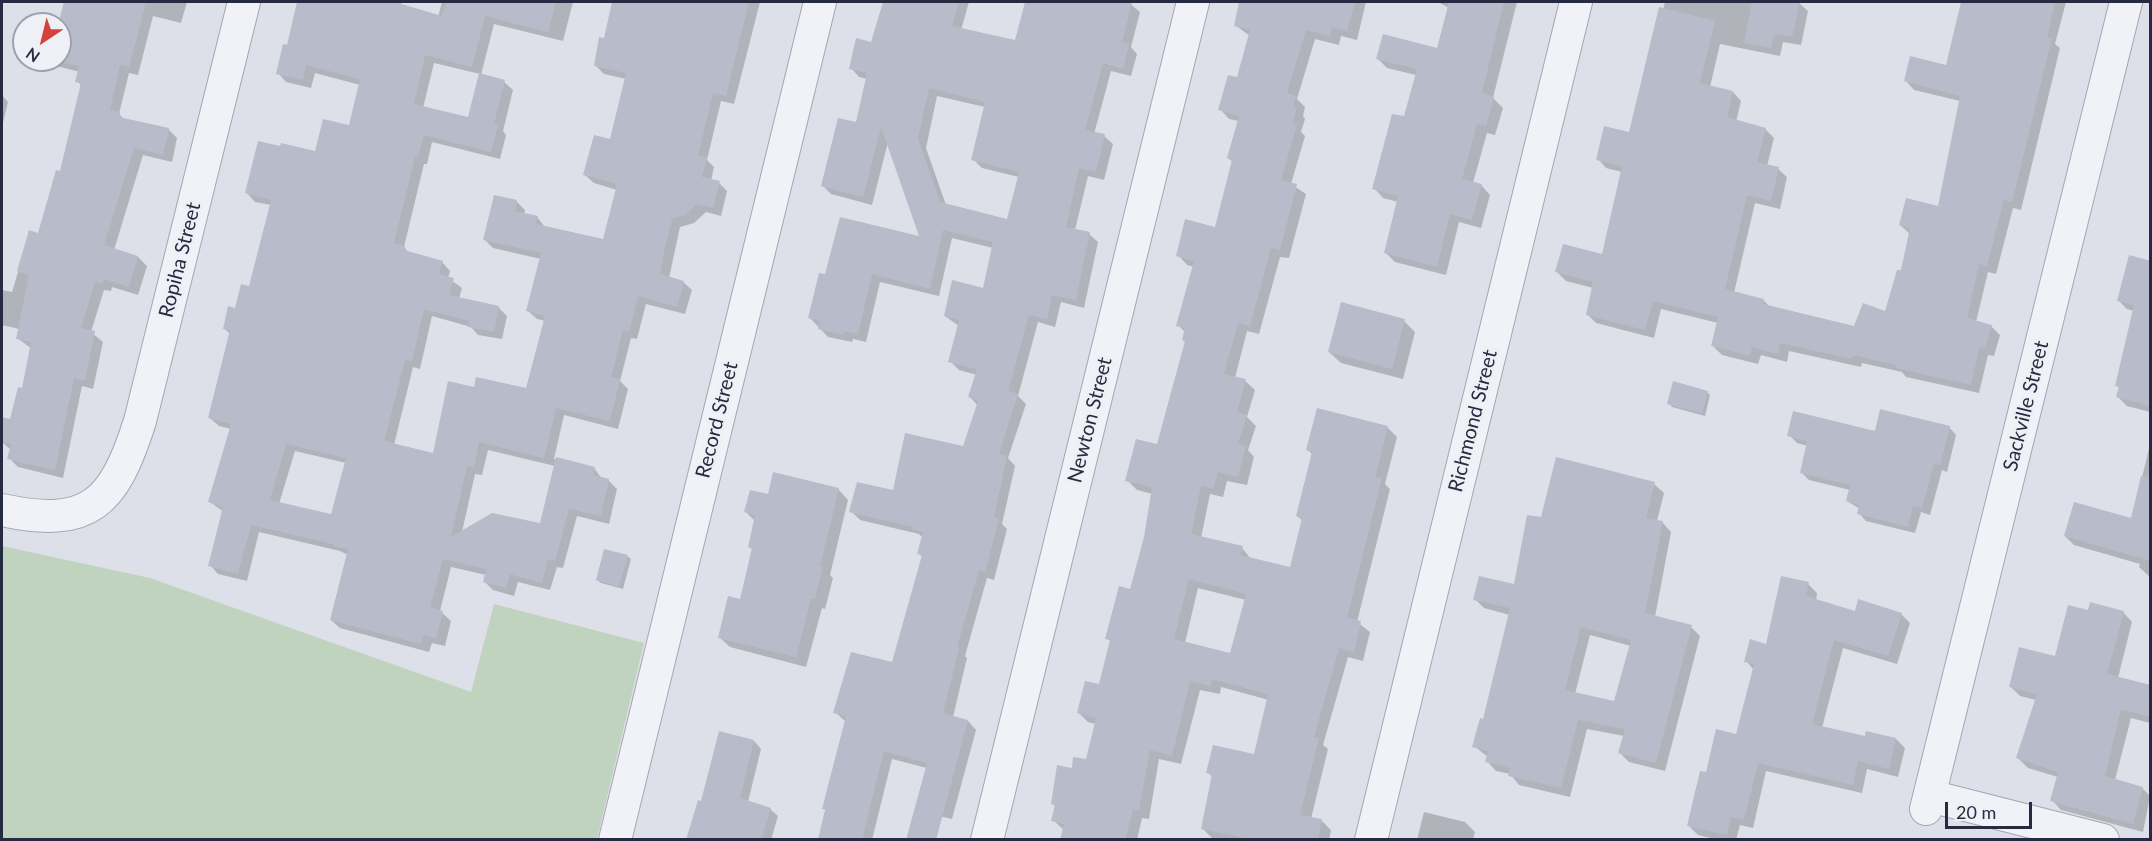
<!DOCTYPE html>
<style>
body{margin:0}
#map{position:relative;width:2152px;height:841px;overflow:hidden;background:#dee0e9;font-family:Lato,sans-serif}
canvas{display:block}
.frame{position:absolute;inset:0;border:3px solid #262b41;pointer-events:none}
.north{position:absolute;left:12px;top:12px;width:60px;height:60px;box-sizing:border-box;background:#eef0f6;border:2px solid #9ea1ae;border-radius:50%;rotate:215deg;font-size:16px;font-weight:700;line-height:24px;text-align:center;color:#262b41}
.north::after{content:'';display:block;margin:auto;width:21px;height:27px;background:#d6413b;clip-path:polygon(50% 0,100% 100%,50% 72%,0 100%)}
.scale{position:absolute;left:1945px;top:802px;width:87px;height:27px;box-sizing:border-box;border:3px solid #262b41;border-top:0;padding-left:8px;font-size:18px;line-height:21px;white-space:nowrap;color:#262b41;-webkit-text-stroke:4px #eef0f6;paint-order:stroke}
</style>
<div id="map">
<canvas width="2152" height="841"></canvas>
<div class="frame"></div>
<div class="north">N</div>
<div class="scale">20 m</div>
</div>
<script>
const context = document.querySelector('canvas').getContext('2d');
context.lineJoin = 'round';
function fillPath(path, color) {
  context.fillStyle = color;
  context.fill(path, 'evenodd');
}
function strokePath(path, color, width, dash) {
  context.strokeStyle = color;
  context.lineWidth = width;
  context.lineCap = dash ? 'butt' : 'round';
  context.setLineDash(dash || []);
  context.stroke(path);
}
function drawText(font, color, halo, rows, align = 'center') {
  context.font = font + ' Lato,sans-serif';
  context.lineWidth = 6;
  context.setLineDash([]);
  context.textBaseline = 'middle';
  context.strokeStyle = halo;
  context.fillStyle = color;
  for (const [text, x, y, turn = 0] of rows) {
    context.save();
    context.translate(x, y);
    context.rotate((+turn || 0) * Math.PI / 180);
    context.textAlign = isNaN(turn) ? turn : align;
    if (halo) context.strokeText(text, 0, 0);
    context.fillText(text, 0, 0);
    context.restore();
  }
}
fillPath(new Path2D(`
 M 2,546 L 150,578 L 471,692 L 494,604 L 644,643 L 597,839 L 2,839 Z`), '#c0d3bf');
fillPath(new Path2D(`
 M 66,2 L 187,2 L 181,23 L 153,16 L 138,75 L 129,73 L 119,114 L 125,120 L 168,129 L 177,138 L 172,162 L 143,155 L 114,250 L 138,257 L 147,266 L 138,295 L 112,287 L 111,291 L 104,290 L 91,332 L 103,342 L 93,389 L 82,386 L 63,478 L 18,467 L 9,458 L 11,450 L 2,442 L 5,419 L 11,421 L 23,390 L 31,348 L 17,338 L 19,329 L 2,325 L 2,290 L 12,292 L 30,232 L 39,235 L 61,173 L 82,86 L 77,81 L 80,72 L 60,67 L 53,60 L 60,60 L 60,24 Z
 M 299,2 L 400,2 L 402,5 L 438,17 L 442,2 L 573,2 L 563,41 L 494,24 L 481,75 L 504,82 L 513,90 L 503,131 L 506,135 L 500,159 L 432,142 L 427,164 L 424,164 L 404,247 L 409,253 L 442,262 L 450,271 L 448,278 L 462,288 L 459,299 L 498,307 L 507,316 L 502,339 L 478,335 L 471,327 L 432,316 L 420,369 L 413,367 L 394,445 L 434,455 L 475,389 L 527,390 L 545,321 L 537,319 L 528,311 L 541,259 L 493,248 L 485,240 L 516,201 L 525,210 L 524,214 L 537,217 L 545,227 L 604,240 L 617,190 L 594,183 L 585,175 L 611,141 L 626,79 L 604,74 L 595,65 L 605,40 L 613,2 L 760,2 L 734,104 L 721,101 L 707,160 L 714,167 L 711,181 L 719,183 L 727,191 L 721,216 L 706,212 L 694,223 L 680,227 L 669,278 L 683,282 L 692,290 L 685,314 L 646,304 L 637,339 L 631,338 L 620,381 L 628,389 L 618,429 L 564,415 L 554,459 L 594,468 L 602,479 L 608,480 L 617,489 L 609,524 L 577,516 L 563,568 L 557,567 L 550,590 L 518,582 L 514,596 L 493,590 L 484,581 L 486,575 L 451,567 L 440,611 L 451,621 L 445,646 L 432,643 L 429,652 L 340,628 L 331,620 L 348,555 L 340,551 L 259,532 L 247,581 L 218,574 L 210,565 L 224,512 L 210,502 L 231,429 L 219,426 L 210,418 L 230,334 L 224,328 L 250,288 L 271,205 L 255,202 L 247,193 L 316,153 L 350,127 L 360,85 L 315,73 L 311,88 L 286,82 L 278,73 L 288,47 ZM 434,63 L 480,74 L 469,119 L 423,108 ZM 488,450 L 555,466 L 541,525 L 462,532 L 475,474 L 482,475 ZM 295,451 L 346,463 L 332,515 L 279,504 Z
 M 884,2 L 969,2 L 961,30 L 1017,41 L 1027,2 L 1128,2 L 1140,12 L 1131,47 L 1137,54 L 1131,76 L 1111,71 L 1094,134 L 1104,136 L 1113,144 L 1104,180 L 1088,176 L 1075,230 L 1089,234 L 1098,242 L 1084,308 L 1061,302 L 1055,327 L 1038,322 L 1018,396 L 1026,404 L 1008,458 L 1015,466 L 1002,524 L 1007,529 L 994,580 L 987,578 L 965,656 L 967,658 L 953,717 L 968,721 L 976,730 L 952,819 L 926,813 L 927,768 L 892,759 L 872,840 L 818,840 L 846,722 L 835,712 L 893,663 L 923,558 L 919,553 L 923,538 L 919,534 L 860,520 L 851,511 L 894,492 L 964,448 L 978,406 L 970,397 L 977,375 L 959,370 L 950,361 L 959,326 L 945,316 L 984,290 L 993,248 L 952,238 L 939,296 L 880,282 L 866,342 L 853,339 L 852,342 L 828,337 L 810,318 L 827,276 L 921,238 L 888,142 L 872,205 L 831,194 L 823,186 L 857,124 L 867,79 L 859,77 L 851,68 L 872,43 ZM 937,96 L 985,107 L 973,159 L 982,168 L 1019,177 L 1008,221 L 946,205 L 926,148 Z
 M 1241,2 L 1260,4 L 1261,2 L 1366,2 L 1357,40 L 1341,36 L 1339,45 L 1315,39 L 1297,99 L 1305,107 L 1303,116 L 1305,119 L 1301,132 L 1305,136 L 1291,184 L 1306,194 L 1289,258 L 1280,257 L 1259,334 L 1247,331 L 1235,378 L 1245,381 L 1255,390 L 1247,417 L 1256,426 L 1248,450 L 1254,457 L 1247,485 L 1227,481 L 1223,497 L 1210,494 L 1201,538 L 1242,548 L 1251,559 L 1291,569 L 1303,521 L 1297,516 L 1313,455 L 1308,450 L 1318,410 L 1388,428 L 1397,437 L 1385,484 L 1390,489 L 1357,622 L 1370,632 L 1363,661 L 1348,657 L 1323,745 L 1328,749 L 1311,819 L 1322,821 L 1331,830 L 1329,840 L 1219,840 L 1212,838 L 1203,829 L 1213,777 L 1208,773 L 1255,756 L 1269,700 L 1221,687 L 1220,694 L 1200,690 L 1181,764 L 1159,759 L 1149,819 L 1142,818 L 1137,840 L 1062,840 L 1064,830 L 1053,820 L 1056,807 L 1053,804 L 1073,769 L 1087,761 L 1096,724 L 1088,722 L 1079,713 L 1100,686 L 1111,642 L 1107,638 L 1132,591 L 1145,538 L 1153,494 L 1137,490 L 1127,480 L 1158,446 L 1186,343 L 1183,340 L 1185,332 L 1178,325 L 1194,267 L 1187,265 L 1178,255 L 1216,229 L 1233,162 L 1228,158 L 1239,121 L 1229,119 L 1220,109 L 1238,79 L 1250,36 L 1235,25 ZM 1198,588 L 1246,600 L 1232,654 L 1185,643 Z
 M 1438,2 L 1517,2 L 1493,98 L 1503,108 L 1495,135 L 1487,133 L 1473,183 L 1481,185 L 1490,195 L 1481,228 L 1459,222 L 1446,275 L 1395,262 L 1386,253 L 1398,202 L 1383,198 L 1374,188 L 1405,118 L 1416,75 L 1387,68 L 1378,59 L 1438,50 L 1449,8 Z
 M 1665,2 L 1794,2 L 1799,3 L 1808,11 L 1801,45 L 1783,42 L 1780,56 L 1720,44 L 1710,87 L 1733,92 L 1741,101 L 1736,122 L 1765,129 L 1774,138 L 1767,166 L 1778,169 L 1787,177 L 1780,209 L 1755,203 L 1734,293 L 1763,300 L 1771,308 L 1855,328 L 1886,313 L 1902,272 L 1910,234 L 1900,225 L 1939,208 L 1960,101 L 1914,90 L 1906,81 L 1947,67 L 1962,2 L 2066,2 L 2055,44 L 2060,48 L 2021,210 L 2013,208 L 1996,274 L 1988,272 L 1976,322 L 1991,326 L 2000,335 L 1994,356 L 1988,355 L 1979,393 L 1906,377 L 1902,372 L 1862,363 L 1861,367 L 1789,351 L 1787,362 L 1761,355 L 1758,364 L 1722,355 L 1713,346 L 1718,323 L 1661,309 L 1654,338 L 1596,323 L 1587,314 L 1593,288 L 1566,281 L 1557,272 L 1603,256 L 1622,172 L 1606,168 L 1598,159 L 1630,134 Z
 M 2,95 L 8,102 L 2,127 Z
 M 2150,263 L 2150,412 L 2127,406 L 2118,397 L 2120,389 L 2116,385 L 2134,311 L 2127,309 L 2118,300 Z
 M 1404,321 L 1415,332 L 1403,379 L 1341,363 L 1329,352 Z
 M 1707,392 L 1710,395 L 1705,416 L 1672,407 L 1669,403 Z
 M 1949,427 L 1956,435 L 1947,472 L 1942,470 L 1930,515 L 1921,512 L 1915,533 L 1866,521 L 1859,513 L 1860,509 L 1847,501 L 1850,490 L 1809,480 L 1801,472 L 1808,446 L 1797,443 L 1789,435 Z
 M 2150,444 L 2150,577 L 2139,567 L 2140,564 L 2074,545 L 2065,536 L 2132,520 Z
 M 1654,484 L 1664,493 L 1657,521 L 1662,522 L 1671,532 L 1655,617 L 1691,627 L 1700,636 L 1665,771 L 1629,762 L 1620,753 L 1624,736 L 1587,729 L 1570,797 L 1519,785 L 1510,774 L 1496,771 L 1487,761 L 1488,757 L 1474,746 L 1484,721 L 1510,615 L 1484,608 L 1475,599 L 1515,586 L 1542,519 ZM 1590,635 L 1631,646 L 1615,702 L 1575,694 Z
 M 838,489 L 848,500 L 830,575 L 833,578 L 825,609 L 822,608 L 806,667 L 730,647 L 719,637 L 741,600 L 753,550 L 749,547 L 755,521 L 746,512 Z
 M 627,556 L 631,559 L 623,589 L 601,583 L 597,580 Z
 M 1808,584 L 1817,593 L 1816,601 L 1856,613 L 1901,614 L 1910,623 L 1897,664 L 1843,648 L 1822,728 L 1866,738 L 1896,739 L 1905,748 L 1898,777 L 1867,769 L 1862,793 L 1766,771 L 1753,828 L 1740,825 L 1736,840 L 1718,840 L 1698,835 L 1689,826 L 1707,774 L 1737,736 L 1754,670 L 1746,661 L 1768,646 Z
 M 2089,612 L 2123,612 L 2132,622 L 2118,678 L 2150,686 L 2150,723 L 2131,718 L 2115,780 L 2142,788 L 2150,796 L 2143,832 L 2061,810 L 2052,800 L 2058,777 L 2028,768 L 2018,758 L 2036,700 L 2020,696 L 2011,687 L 2056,658 Z
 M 754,741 L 761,749 L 748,802 L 770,809 L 778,816 L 771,840 L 688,840 Z
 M 1424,812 L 1465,822 L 1475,832 L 1473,840 L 1417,840 Z`), '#0003');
fillPath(new Path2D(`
 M 64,2 L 146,2 L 129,67 L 120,65 L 110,110 L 120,112 L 119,117 L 169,128 L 163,155 L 134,148 L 104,245 L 138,256 L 129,287 L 104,279 L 102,284 L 95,282 L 81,328 L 95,331 L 85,381 L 74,378 L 55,470 L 7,459 L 11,444 L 2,442 L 2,417 L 10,419 L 18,387 L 22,388 L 31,342 L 16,339 L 29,275 L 17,271 L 29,230 L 38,233 L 56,170 L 60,171 L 81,83 L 75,82 L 79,66 L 60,62 L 60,17 Z
 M 297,2 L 395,2 L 442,16 L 446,2 L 556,2 L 548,32 L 485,16 L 472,67 L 425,55 L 414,104 L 468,117 L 479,73 L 505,80 L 494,124 L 498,125 L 491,152 L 424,135 L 418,157 L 415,156 L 394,243 L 405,246 L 404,250 L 443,261 L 439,274 L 454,278 L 449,295 L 499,306 L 494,332 L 468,327 L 469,321 L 424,309 L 412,361 L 405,360 L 384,441 L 433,453 L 448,381 L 474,387 L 476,377 L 526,388 L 545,316 L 526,311 L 541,253 L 483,240 L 494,195 L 517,200 L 515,211 L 538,216 L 536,224 L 603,239 L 617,184 L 583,175 L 594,135 L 610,139 L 626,73 L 594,66 L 599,37 L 604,38 L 612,2 L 749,2 L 726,96 L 713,93 L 698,155 L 707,157 L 702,177 L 720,181 L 713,208 L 697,204 L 685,215 L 672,219 L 663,256 L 660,274 L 684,281 L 677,307 L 638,296 L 629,332 L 623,330 L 611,377 L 620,379 L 610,421 L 556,408 L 544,458 L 479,442 L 474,467 L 467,466 L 451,537 L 492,513 L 540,523 L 556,457 L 595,467 L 593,475 L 609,479 L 601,516 L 569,509 L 555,561 L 548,559 L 542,583 L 510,574 L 506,588 L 483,582 L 486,569 L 443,559 L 430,607 L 443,611 L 436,638 L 423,635 L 421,644 L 330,620 L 348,549 L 333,546 L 333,544 L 251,525 L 238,574 L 208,566 L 223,507 L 208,502 L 231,424 L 208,418 L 230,330 L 223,329 L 228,306 L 235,308 L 241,284 L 249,286 L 271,200 L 245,193 L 258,141 L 280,146 L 281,143 L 315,151 L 323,119 L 349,125 L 360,79 L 306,65 L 303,80 L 276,74 L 283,44 L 287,45 ZM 286,444 L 346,458 L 331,514 L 270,500 Z
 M 883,2 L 959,2 L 952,26 L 1015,40 L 1025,2 L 1132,2 L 1122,42 L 1129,44 L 1123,69 L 1103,63 L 1085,130 L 1105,134 L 1096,172 L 1079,168 L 1066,227 L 1090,232 L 1076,300 L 1052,295 L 1047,319 L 1029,315 L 1008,391 L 1018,394 L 999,454 L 1007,456 L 994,517 L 999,519 L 985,572 L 979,570 L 957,647 L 959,648 L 943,713 L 968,720 L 936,840 L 906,840 L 927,763 L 884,751 L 862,840 L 818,840 L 826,810 L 822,809 L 846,716 L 833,713 L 851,652 L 892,662 L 922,555 L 917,554 L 923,532 L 912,529 L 913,527 L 849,512 L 857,482 L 893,490 L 905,433 L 963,446 L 978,401 L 968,397 L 977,369 L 948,362 L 959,320 L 944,316 L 952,280 L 983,288 L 993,242 L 943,230 L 930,289 L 872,274 L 858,334 L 844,331 L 843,335 L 818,329 L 820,321 L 808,318 L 819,273 L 825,274 L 840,217 L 919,236 L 881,127 L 863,197 L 821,186 L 838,118 L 856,122 L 867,73 L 849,69 L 856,38 L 871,42 ZM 929,88 L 985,102 L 971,160 L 1019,172 L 1007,219 L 940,202 L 918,138 Z
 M 1239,2 L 1355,2 L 1347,31 L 1332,28 L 1330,36 L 1306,30 L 1287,93 L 1296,96 L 1293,107 L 1297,108 L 1292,124 L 1297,125 L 1281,180 L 1297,184 L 1280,250 L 1271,248 L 1250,326 L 1238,323 L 1224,374 L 1246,379 L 1237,412 L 1247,415 L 1238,444 L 1246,446 L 1238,477 L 1218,472 L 1213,489 L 1201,485 L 1191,534 L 1243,546 L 1240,555 L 1290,567 L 1302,518 L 1296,516 L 1312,452 L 1306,450 L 1317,408 L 1388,426 L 1375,477 L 1382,478 L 1347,618 L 1361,621 L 1354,652 L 1339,648 L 1314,737 L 1319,738 L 1300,815 L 1322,819 L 1318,840 L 1255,840 L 1201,829 L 1212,774 L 1206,773 L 1213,745 L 1254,754 L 1268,694 L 1212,679 L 1210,686 L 1190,681 L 1172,756 L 1150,750 L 1139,810 L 1133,809 L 1125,840 L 1060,840 L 1064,824 L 1051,821 L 1055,805 L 1051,804 L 1057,765 L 1072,768 L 1073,757 L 1086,759 L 1096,718 L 1077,713 L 1085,681 L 1099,684 L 1110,640 L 1105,639 L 1119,586 L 1130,589 L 1144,537 L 1152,487 L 1125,481 L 1136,439 L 1157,444 L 1185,341 L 1182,340 L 1185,328 L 1176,326 L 1194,261 L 1176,256 L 1185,219 L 1215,227 L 1232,160 L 1227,158 L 1239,116 L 1218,110 L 1228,75 L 1237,77 L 1250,30 L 1234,26 ZM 1189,579 L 1246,594 L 1230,653 L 1174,639 Z
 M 1449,2 L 1504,2 L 1482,93 L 1494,97 L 1486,126 L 1477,124 L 1462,179 L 1482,184 L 1472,220 L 1450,214 L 1437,267 L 1384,253 L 1398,196 L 1372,189 L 1392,114 L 1404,116 L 1417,69 L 1376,59 L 1383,34 L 1437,48 Z
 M 1752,2 L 1800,2 L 1792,37 L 1774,34 L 1771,48 L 1744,43 Z
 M 1961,2 L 2055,2 L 2047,37 L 2052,38 L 2012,202 L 2004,200 L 1987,266 L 1979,264 L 1967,318 L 1992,325 L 1985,348 L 1979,347 L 1971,385 L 1896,368 L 1896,365 L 1853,355 L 1852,359 L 1780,343 L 1778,354 L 1752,347 L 1750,356 L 1711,346 L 1718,317 L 1653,301 L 1645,330 L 1586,315 L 1593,282 L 1555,272 L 1563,244 L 1602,254 L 1622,166 L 1596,160 L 1604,126 L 1629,132 L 1659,7 L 1715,21 L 1700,83 L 1733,91 L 1727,117 L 1766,128 L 1757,162 L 1779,167 L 1771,201 L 1747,195 L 1725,289 L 1764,299 L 1763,304 L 1854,326 L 1863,303 L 1885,311 L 1897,270 L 1901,270 L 1910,228 L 1899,225 L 1906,198 L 1938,206 L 1960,96 L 1904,81 L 1910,56 L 1946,65 Z
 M 2129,255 L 2151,261 L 2151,406 L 2116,397 L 2119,387 L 2115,386 L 2134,305 L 2117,301 Z
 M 1341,302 L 1405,319 L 1392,369 L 1328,352 Z
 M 1673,381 L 1708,391 L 1702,413 L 1667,404 Z
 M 1880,409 L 1950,426 L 1940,465 L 1934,464 L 1922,508 L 1913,506 L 1908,527 L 1857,514 L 1859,505 L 1846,501 L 1850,485 L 1800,473 L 1807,441 L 1787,436 L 1793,411 L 1875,431 Z
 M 1556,457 L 1655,482 L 1646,518 L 1663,521 L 1645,613 L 1692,625 L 1656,763 L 1618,753 L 1625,729 L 1578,720 L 1561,788 L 1508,776 L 1510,768 L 1485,762 L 1488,751 L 1472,747 L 1480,718 L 1483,719 L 1510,608 L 1473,600 L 1479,576 L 1514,584 L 1527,515 L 1541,517 ZM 1581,627 L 1631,640 L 1614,701 L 1565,690 Z
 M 773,472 L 839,488 L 820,566 L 823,566 L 815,599 L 811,598 L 796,657 L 718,638 L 728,596 L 740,599 L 752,548 L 748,547 L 755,515 L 744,512 L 750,490 L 768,494 Z
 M 2141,476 L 2151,477 L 2151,561 L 2064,536 L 2074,502 L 2131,518 Z
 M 604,549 L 628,555 L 619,587 L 596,580 Z
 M 1781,576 L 1809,582 L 1806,596 L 1855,611 L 1858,599 L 1902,613 L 1888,656 L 1834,640 L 1812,724 L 1865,736 L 1866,731 L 1896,738 L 1889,769 L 1858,761 L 1853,785 L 1758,763 L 1744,820 L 1731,817 L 1727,835 L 1687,826 L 1700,771 L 1706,772 L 1716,729 L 1736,734 L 1754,664 L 1744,662 L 1750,639 L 1766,644 Z
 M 2090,602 L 2124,611 L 2107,674 L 2151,685 L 2151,717 L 2121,709 L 2105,776 L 2143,787 L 2133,824 L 2050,801 L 2058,772 L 2016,758 L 2037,694 L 2009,687 L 2019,647 L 2055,656 L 2068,605 L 2088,610 Z
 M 719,731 L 754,740 L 740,798 L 771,808 L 761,840 L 686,840 L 698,800 L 701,801 Z`), '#b8bbc9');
const street = new Path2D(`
 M 2,510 C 90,529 114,503 140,421 L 244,2
 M 1930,796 L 2103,840
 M 1926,809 L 2126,2
 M 615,840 L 820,2
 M 987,840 L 1193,2
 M 1371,840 L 1576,2`);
strokePath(street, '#a3a6b3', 34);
strokePath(street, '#f1f2f7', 32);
drawText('20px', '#262b41', '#eef0f6', [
 ["Ropiha Street",180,260,-76],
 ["Sackville Street",2026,406,-76],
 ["Record Street",717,420,-76],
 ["Newton Street",1090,420,-76],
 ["Richmond Street",1473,421,-76]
]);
</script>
